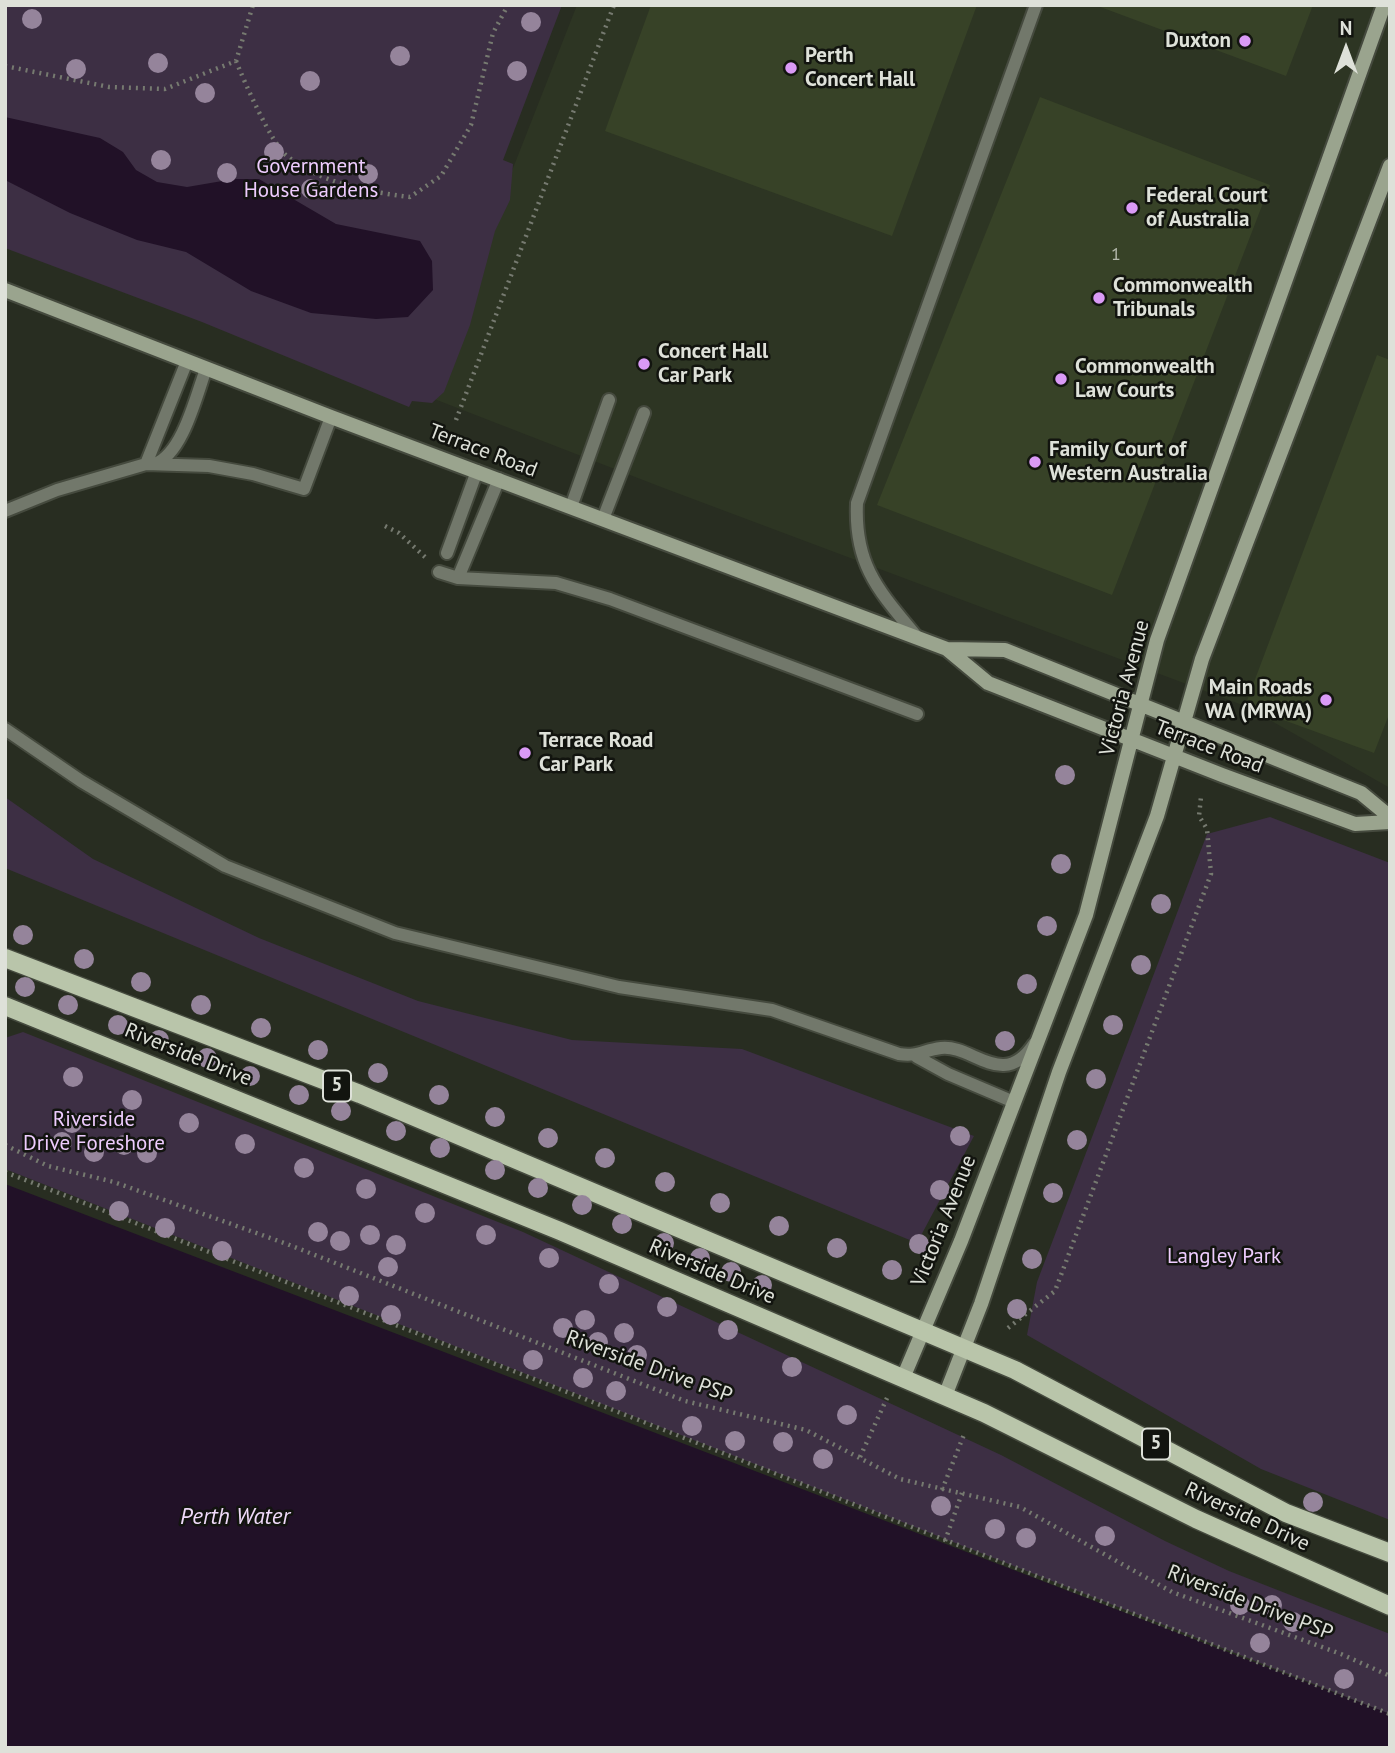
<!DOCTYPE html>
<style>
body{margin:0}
#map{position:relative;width:1395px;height:1753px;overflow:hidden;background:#282d21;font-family:"PT Sans",sans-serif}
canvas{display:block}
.frame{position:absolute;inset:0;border:7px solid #dee1d9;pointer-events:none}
.north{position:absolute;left:1311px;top:14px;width:70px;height:70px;-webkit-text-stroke:5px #12140f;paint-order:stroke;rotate:0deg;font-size:19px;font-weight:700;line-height:28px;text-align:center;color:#dee1d9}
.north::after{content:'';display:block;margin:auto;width:24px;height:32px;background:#dee1d9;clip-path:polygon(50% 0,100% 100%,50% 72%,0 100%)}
</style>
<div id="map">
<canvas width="1395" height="1753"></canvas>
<div class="frame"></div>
<div class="north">N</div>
</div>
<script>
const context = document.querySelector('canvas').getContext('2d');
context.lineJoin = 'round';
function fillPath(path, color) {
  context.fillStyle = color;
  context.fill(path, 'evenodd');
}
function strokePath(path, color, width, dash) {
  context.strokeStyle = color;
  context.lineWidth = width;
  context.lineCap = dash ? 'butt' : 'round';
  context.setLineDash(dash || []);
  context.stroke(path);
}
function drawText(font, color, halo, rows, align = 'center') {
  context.font = font + ' "PT Sans",sans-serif';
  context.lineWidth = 5;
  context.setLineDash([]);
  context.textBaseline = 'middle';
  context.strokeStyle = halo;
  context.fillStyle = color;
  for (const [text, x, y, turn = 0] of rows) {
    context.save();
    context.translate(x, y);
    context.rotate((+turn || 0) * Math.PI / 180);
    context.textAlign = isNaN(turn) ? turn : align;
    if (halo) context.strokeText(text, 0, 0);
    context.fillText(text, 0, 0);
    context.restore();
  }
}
fillPath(new Path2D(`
 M 577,5 L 1390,5 L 1390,788 L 1245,706 L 661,487 L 424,395 Z`), '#2d3523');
fillPath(new Path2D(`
 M 5,5 L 562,5 L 503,160 L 513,164 L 510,200 L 495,231 L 470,325 L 444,392 L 432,403 L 412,401 L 409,407 L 202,322 L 5,248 Z
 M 5,797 L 93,859 L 259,938 L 418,1001 L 572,1040 L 742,1049 L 974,1136 L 917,1243 L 5,868 Z
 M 1270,817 L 1390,863 L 1390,1520 L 1261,1469 L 1027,1335 L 1037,1282 L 1207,834 Z
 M 23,1032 L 523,1232 L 1001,1455 L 1165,1541 L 1229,1571 L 1390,1634 L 1390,1714 L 5,1169 L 5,1038 Z`), '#3d2f44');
fillPath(new Path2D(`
 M 5,117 L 100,138 L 123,152 L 136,170 L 157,182 L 187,187 L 234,179 L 259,179 L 336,224 L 420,241 L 432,261 L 433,290 L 408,317 L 376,319 L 311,313 L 251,291 L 186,252 L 137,240 L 70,213 L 5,180 Z
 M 5,1184 L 1390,1714 L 1390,1748 L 5,1748 Z`), '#211127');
fillPath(new Path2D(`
 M 651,5 L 977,5 L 892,236 L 605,131 Z
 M 1095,5 L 1313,5 L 1286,76 Z
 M 1040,97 L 1270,185 L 1112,595 L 877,505 Z
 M 1377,355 L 1390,360 L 1390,712 L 1374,753 L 1245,706 Z`), '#374227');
const lane = new Path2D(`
 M 146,464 L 187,361
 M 155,464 C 183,453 196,396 206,369
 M 571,507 L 609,400
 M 5,511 L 57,490 L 146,464 L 209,466 L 253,474 L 304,489 L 331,417
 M 603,519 L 644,413
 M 447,553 L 477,471
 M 439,572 L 458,578 L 556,583 L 610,599 L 917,714
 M 458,578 L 499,479
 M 917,637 C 880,592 854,566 857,503 L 1036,5
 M 5,729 L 81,781 L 225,866 L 395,933 L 619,987 L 772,1010 L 899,1054 C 918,1057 923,1050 941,1048 C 972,1044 1003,1091 1034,1044
 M 917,1057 L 948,1074 L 1014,1102`);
const secondary = new Path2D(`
 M 5,290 L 331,417 L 947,649 L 988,683 L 1222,775 L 1355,824 L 1390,822
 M 947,649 L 1005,650 L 1361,793 L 1390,817
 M 903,1378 L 961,1241 L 1086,915 L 1157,640 L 1384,5
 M 945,1396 L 981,1304 L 1059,1072 L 1157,816 L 1202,659 L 1390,166`);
const primary = new Path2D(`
 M 5,958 L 360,1094 L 1015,1370 L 1286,1513 L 1390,1553
 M 5,1006 L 560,1231 L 984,1413 L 1196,1519 L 1390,1606`);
strokePath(lane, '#454a3e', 16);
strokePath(secondary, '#454a3e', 18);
strokePath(primary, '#454a3e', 21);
strokePath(new Path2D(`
 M 236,61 C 244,81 272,145 287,156 C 320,183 369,192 410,197 L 441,176 L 471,125 L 493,33 L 508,5
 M 5,66 L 109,87 L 165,89 L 236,61 L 253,5
 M 456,420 L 614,5
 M 385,526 L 399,533 L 425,557
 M 5,1145 L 48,1166 L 114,1182 L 287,1244 L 685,1401 L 806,1430 L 900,1479 L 1020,1507 L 1172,1592 L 1341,1654 L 1390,1676
 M 5,1172 L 1390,1714
 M 1008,1328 L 1055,1291 L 1211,874 L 1207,829 L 1199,816 L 1201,797
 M 860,1457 L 887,1398
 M 942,1490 L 965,1432
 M 945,1541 L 962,1493`), '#767a70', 4.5, [2, 5]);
strokePath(lane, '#72786b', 12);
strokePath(secondary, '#9aa48e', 14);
strokePath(primary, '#b9c5aa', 18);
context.fillStyle = '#95849b';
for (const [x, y] of [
 [32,19],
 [531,22],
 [400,56],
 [158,63],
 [76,69],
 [517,71],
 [310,81],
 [205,93],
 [274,152],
 [161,160],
 [227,173],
 [368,174],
 [311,189],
 [1065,775],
 [1061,864],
 [1161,904],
 [1047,926],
 [23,935],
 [84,959],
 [1141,965],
 [141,982],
 [1027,984],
 [25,987],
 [68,1005],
 [201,1005],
 [118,1025],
 [1113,1025],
 [261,1028],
 [159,1040],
 [1005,1041],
 [318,1050],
 [207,1058],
 [378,1073],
 [250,1076],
 [73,1077],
 [1096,1079],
 [299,1095],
 [439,1095],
 [132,1100],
 [341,1111],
 [495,1117],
 [72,1123],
 [189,1123],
 [396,1131],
 [960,1136],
 [548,1138],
 [1077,1140],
 [62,1142],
 [245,1144],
 [124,1145],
 [440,1148],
 [94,1152],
 [147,1153],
 [605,1158],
 [304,1168],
 [495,1170],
 [665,1182],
 [538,1188],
 [366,1189],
 [940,1190],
 [1053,1193],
 [720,1203],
 [582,1205],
 [119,1211],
 [425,1213],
 [622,1224],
 [779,1226],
 [165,1228],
 [318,1232],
 [370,1235],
 [486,1235],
 [340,1241],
 [664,1243],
 [919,1244],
 [396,1245],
 [837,1248],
 [222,1251],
 [549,1258],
 [700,1258],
 [1032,1259],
 [388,1267],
 [892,1270],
 [731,1272],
 [609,1284],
 [762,1285],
 [349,1296],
 [667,1307],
 [1017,1309],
 [391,1315],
 [585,1320],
 [563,1328],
 [728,1330],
 [624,1333],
 [598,1342],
 [637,1355],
 [533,1360],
 [792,1367],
 [583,1378],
 [616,1391],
 [847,1415],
 [692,1426],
 [735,1441],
 [783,1442],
 [823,1459],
 [1313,1502],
 [941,1506],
 [995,1529],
 [1105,1536],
 [1026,1538],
 [1240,1605],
 [1272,1605],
 [1293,1622],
 [1260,1643],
 [1344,1679]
]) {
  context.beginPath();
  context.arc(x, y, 10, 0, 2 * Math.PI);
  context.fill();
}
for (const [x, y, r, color] of [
 [1245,41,7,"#da9af6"],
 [791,68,7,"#da9af6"],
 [1132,208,7,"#da9af6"],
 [1099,298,7,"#da9af6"],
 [644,364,7,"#da9af6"],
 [1061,379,7,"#da9af6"],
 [1035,462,7,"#da9af6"],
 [1326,700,7,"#da9af6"],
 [525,753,7,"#da9af6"]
]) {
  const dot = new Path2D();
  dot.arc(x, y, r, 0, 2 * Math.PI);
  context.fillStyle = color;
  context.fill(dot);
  strokePath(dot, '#12140f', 2.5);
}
drawText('18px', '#b4b9ac', null, [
 ["1",1116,255]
]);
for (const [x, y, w] of [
 [337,1086,28],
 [1156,1444,28]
]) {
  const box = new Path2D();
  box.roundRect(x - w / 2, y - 15.5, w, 31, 5);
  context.fillStyle = '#12140f';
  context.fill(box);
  strokePath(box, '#dee1d9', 2);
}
drawText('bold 19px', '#dee1d9', null, [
 ["5",337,1086],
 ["5",1156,1444]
]);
drawText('bold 21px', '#dee1d9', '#12140f', [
 ["Duxton",1231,41,"right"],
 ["Perth",805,56],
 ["Concert Hall",805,80],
 ["Federal Court",1146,196],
 ["of Australia",1146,220],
 ["Commonwealth",1113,286],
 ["Tribunals",1113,310],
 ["Concert Hall",658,352],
 ["Car Park",658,376],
 ["Commonwealth",1075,367],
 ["Law Courts",1075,391],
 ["Family Court of",1049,450],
 ["Western Australia",1049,474],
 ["Main Roads",1312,688,"right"],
 ["WA (MRWA)",1312,712,"right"],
 ["Terrace Road",539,741],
 ["Car Park",539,765]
], 'left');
drawText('21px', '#eeccfe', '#12140f', [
 ["Government",311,167],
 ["House Gardens",311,191],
 ["Riverside",94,1120],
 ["Drive Foreshore",94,1144],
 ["Langley Park",1224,1257]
]);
drawText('21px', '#dee1d9', '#12140f', [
 ["Terrace Road",483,451,21],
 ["Victoria Avenue",1125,688,-75],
 ["Terrace Road",1209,747,21],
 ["Riverside Drive",188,1055,22],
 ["Victoria Avenue",944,1221,-68],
 ["Riverside Drive",712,1272,23],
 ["Riverside Drive PSP",649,1367,20],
 ["Riverside Drive",1247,1517,25],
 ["Riverside Drive PSP",1250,1603,21]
]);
drawText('italic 23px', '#efdaf9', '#12140f', [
 ["Perth Water",235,1517]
]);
</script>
